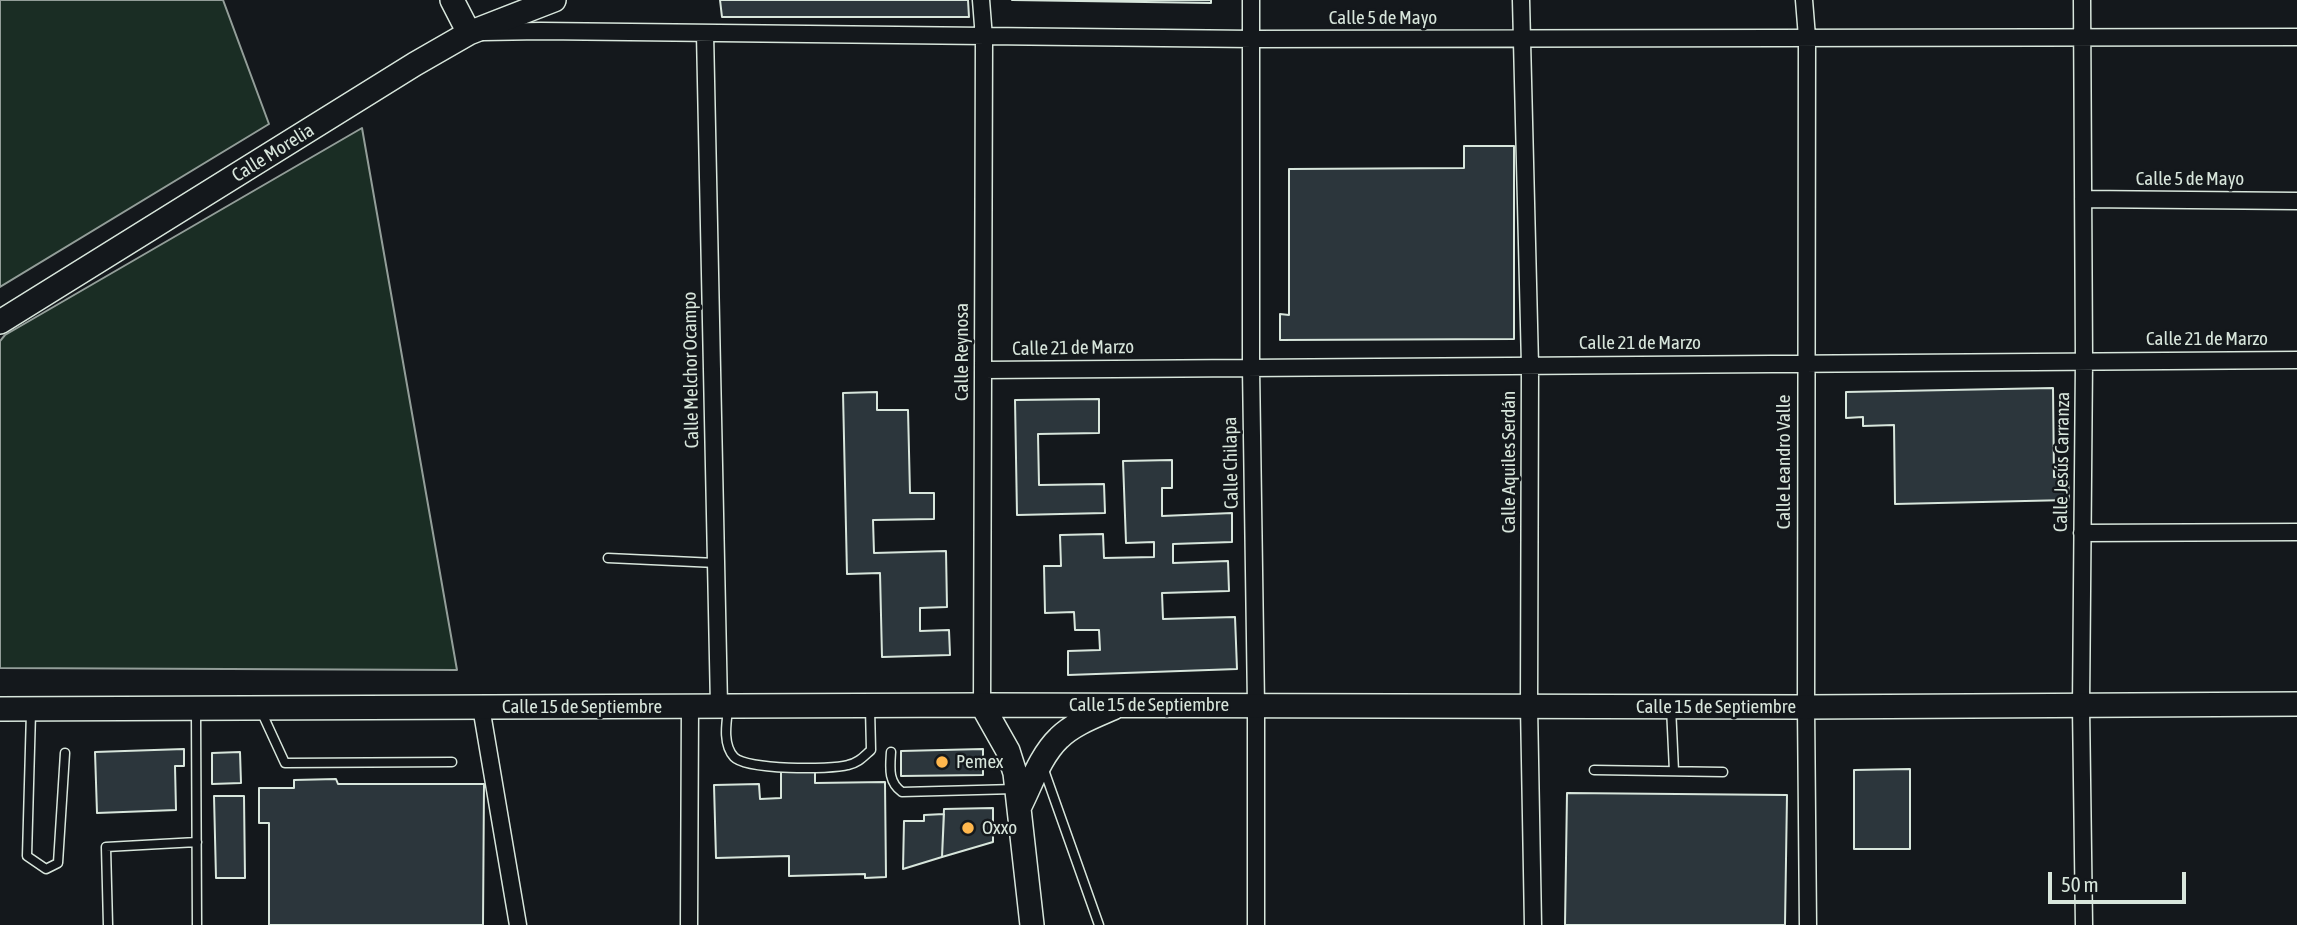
<!DOCTYPE html>
<meta charset="utf-8">
<style>
body{margin:0}
#map{position:relative;width:2297px;height:925px;overflow:hidden;background:#14181c;font-family:"Asap Condensed",sans-serif}
canvas{display:block}
.scale{position:absolute;left:2048px;top:872px;width:138px;height:32px;box-sizing:border-box;border:4px solid #d8e6dc;border-top:0;padding-left:9px;font-size:21px;line-height:24px;white-space:nowrap;color:#d8e6dc;-webkit-text-stroke:5px #14181c;paint-order:stroke}
</style>
<div id="map">
<canvas width="2297" height="925"></canvas>
<div class="scale">50 m</div>
</div>
<script>
const context = document.querySelector('canvas').getContext('2d');
context.lineJoin = 'round';
function fillPath(path, color) {
  context.fillStyle = color;
  context.fill(path, 'evenodd');
}
function strokePath(path, color, width, dash) {
  context.strokeStyle = color;
  context.lineWidth = width;
  context.lineCap = dash ? 'butt' : 'round';
  context.setLineDash(dash || []);
  context.stroke(path);
}
function drawText(font, color, halo, rows, align = 'center') {
  context.font = font + ' "Asap Condensed",sans-serif';
  context.lineWidth = 5;
  context.setLineDash([]);
  context.textBaseline = 'middle';
  context.strokeStyle = halo;
  context.fillStyle = color;
  for (const [text, x, y, turn = 0] of rows) {
    context.save();
    context.translate(x, y);
    context.rotate((+turn || 0) * Math.PI / 180);
    context.textAlign = isNaN(turn) ? turn : align;
    if (halo) context.strokeText(text, 0, 0);
    context.fillText(text, 0, 0);
    context.restore();
  }
}
const green = new Path2D(`
 M 0,0 L 223,0 L 269,124 L 0,287 Z
 M 362,128 L 457,670 L 0,668 L 0,341 L 5,335 Z`);
fillPath(green, '#1a2d24');
strokePath(green, '#939e99', 2);
const building = new Path2D(`
 M 720,0 L 968,0 L 969,17 L 722,17 Z
 M 1012,0 L 1211,0 L 1211,3 Z
 M 1464,146 L 1514,146 L 1514,339 L 1280,340 L 1280,314 L 1289,315 L 1289,169 L 1464,168 Z
 M 2053,388 L 2054,477 L 2068,477 L 2069,500 L 1895,504 L 1894,425 L 1863,426 L 1863,417 L 1846,418 L 1846,392 Z
 M 877,392 L 877,410 L 908,410 L 910,493 L 934,493 L 934,519 L 873,520 L 874,553 L 946,551 L 947,607 L 920,608 L 920,631 L 949,630 L 950,655 L 882,657 L 880,573 L 847,574 L 843,393 Z
 M 1099,399 L 1099,433 L 1038,434 L 1039,485 L 1104,484 L 1105,513 L 1017,515 L 1015,400 Z
 M 1172,460 L 1172,488 L 1162,488 L 1162,516 L 1232,513 L 1232,542 L 1173,544 L 1173,563 L 1228,561 L 1229,591 L 1162,593 L 1163,619 L 1235,617 L 1237,669 L 1068,675 L 1068,651 L 1100,650 L 1099,630 L 1075,630 L 1074,612 L 1045,613 L 1044,566 L 1061,566 L 1060,535 L 1103,534 L 1104,558 L 1154,557 L 1154,542 L 1126,543 L 1123,461 Z
 M 184,749 L 184,766 L 175,766 L 176,810 L 97,813 L 95,752 Z
 M 983,749 L 983,775 L 901,776 L 901,751 Z
 M 240,752 L 241,783 L 212,784 L 212,753 Z
 M 815,769 L 815,783 L 885,782 L 886,877 L 865,878 L 865,874 L 789,876 L 789,856 L 716,858 L 714,785 L 759,784 L 760,799 L 781,798 L 781,770 Z
 M 1910,769 L 1910,849 L 1854,849 L 1854,770 Z
 M 336,779 L 338,784 L 484,784 L 483,925 L 269,925 L 269,823 L 259,823 L 259,788 L 294,788 L 294,780 Z
 M 1567,793 L 1787,795 L 1785,925 L 1565,925 Z
 M 214,796 L 244,796 L 245,878 L 216,878 Z
 M 993,808 L 993,842 L 942,857 L 944,809 Z
 M 944,814 L 942,857 L 903,869 L 904,821 L 924,821 L 924,815 Z`);
fillPath(building, '#2c363c');
strokePath(building, '#d8e6dc', 2);
const lane = new Path2D(`
 M 608,558 L 716,563
 M 1671,707 L 1674,771
 M 728,710 C 726,725 723,745 734,757 C 746,770 830,770 848,765 C 858,763 863,757 871,750 L 870,708
 M 196,711 L 197,925
 M 261,711 L 285,763 L 452,762
 M 31,712 L 27,856 L 46,869 L 58,863 L 65,753
 M 891,752 C 890,768 888,782 902,792 L 1015,789
 M 1043,767 L 1099,925
 M 1594,770 L 1723,772
 M 108,925 L 106,847 L 197,842`);
const street = new Path2D(`
 M 981,0 L 984,38 L 982,705
 M 1251,0 L 1251,368 L 1256,705 L 1256,925
 M 1521,0 L 1530,365 L 1529,706 L 1533,925
 M 1804,0 L 1807,37 L 1806,707 L 1808,925
 M 2082,0 L 2084,360 L 2081,707 L 2084,925
 M 483,32 L 541,31 L 1252,39 L 2297,37
 M 705,33 L 719,706
 M 2083,199 L 2297,201
 M 983,370 L 2297,360
 M 2082,533 L 2297,532
 M 481,707 L 518,925
 M 689,925 L 690,706`);
const secondary = new Path2D(`
 M 452,0 L 469,33
 M 0,322 L 415,64 L 469,33 L 554,0
 M 982,705 L 1008,751 L 1015,773 L 1032,925
 M 0,709 L 982,705 L 1806,707 L 2297,704
 M 1020,806 C 1031,784 1041,755 1059,738 C 1073,724 1095,716 1113,708`);
strokePath(lane, '#d8e6dc', 11);
strokePath(street, '#d8e6dc', 19);
strokePath(secondary, '#d8e6dc', 26);
strokePath(lane, '#14181c', 8);
strokePath(street, '#14181c', 16);
strokePath(secondary, '#14181c', 23);
for (const [x, y, r, color] of [
 [942,762,7,"#ffb74d"],
 [968,828,7,"#ffb74d"]
]) {
  const dot = new Path2D();
  dot.arc(x, y, r, 0, 2 * Math.PI);
  context.fillStyle = color;
  context.fill(dot);
  strokePath(dot, '#14181c', 2.5);
}
drawText('19px', '#d8e6dc', '#14181c', [
 ["Calle 5 de Mayo",1383,18],
 ["Calle Morelia",273,153,-32],
 ["Calle 5 de Mayo",2190,179],
 ["Calle 21 de Marzo",2207,339],
 ["Calle 21 de Marzo",1640,343],
 ["Calle 21 de Marzo",1073,348,-1],
 ["Calle Reynosa",962,352,-90],
 ["Calle Melchor Ocampo",691,370,-91],
 ["Calle Aquiles Serdán",1509,462,-90],
 ["Calle Leandro Valle",1784,462,-90],
 ["Calle Jesús Carranza",2062,462,-89],
 ["Calle Chilapa",1231,463,-91],
 ["Calle 15 de Septiembre",1149,705],
 ["Calle 15 de Septiembre",582,707],
 ["Calle 15 de Septiembre",1716,707]
]);
drawText('19px', '#d8e6dc', '#14181c', [
 ["Pemex",956,762],
 ["Oxxo",982,828]
], 'left');
</script>
